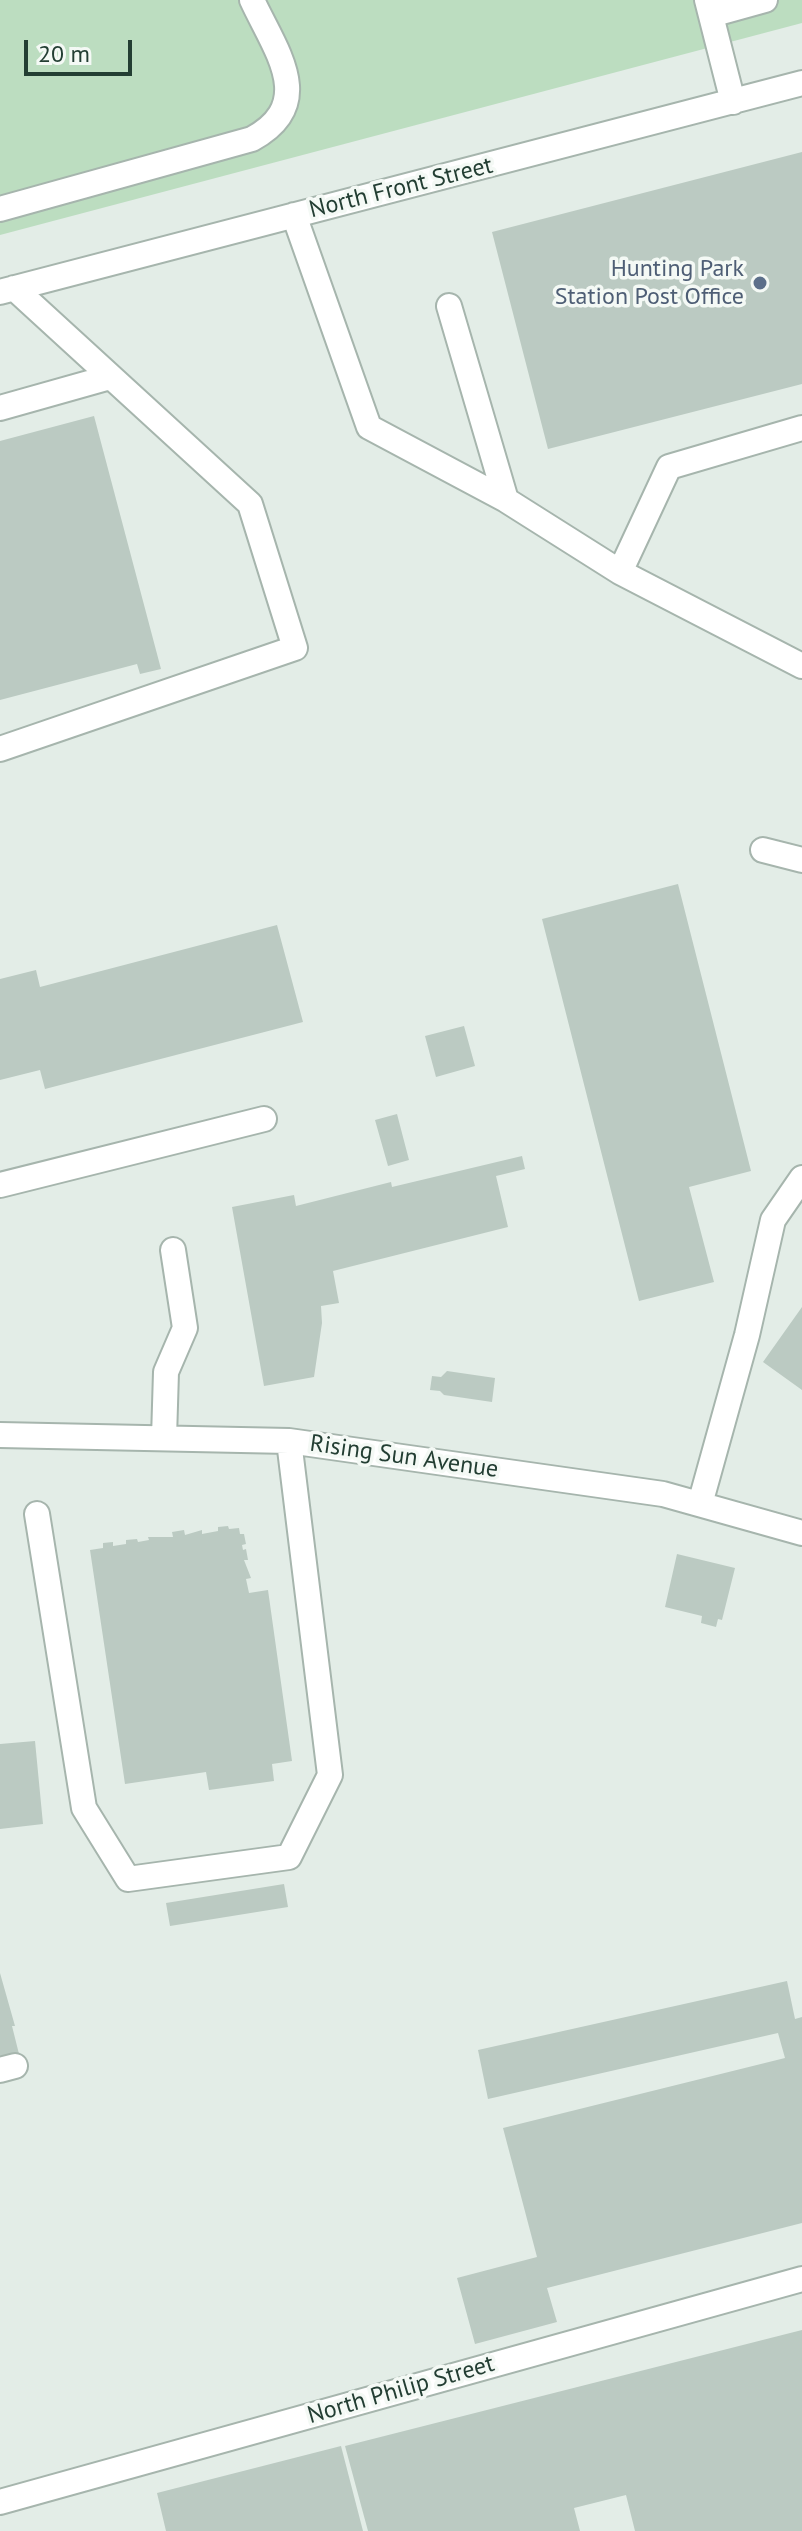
<!DOCTYPE html>
<style>
body{margin:0}
#map{position:relative;width:802px;height:2531px;overflow:hidden;background:#e3ede7;font-family:"PT Sans",sans-serif}
canvas{display:block}
.scale{position:absolute;left:24px;top:40px;width:108px;height:36px;box-sizing:border-box;border:4px solid #233e33;border-top:0;padding-left:10px;font-size:24px;line-height:28px;white-space:nowrap;color:#233e33;-webkit-text-stroke:6px #f4f9f5;paint-order:stroke}
</style>
<div id="map">
<canvas width="802" height="2531"></canvas>
<div class="scale">20 m</div>
</div>
<script>
const context = document.querySelector('canvas').getContext('2d');
context.lineJoin = 'round';
function fillPath(path, color) {
  context.fillStyle = color;
  context.fill(path, 'evenodd');
}
function strokePath(path, color, width, dash) {
  context.strokeStyle = color;
  context.lineWidth = width;
  context.lineCap = dash ? 'butt' : 'round';
  context.setLineDash(dash || []);
  context.stroke(path);
}
function drawText(font, color, halo, rows, align = 'center') {
  context.font = font + ' "PT Sans",sans-serif';
  context.lineWidth = 7;
  context.setLineDash([]);
  context.textBaseline = 'middle';
  context.strokeStyle = halo;
  context.fillStyle = color;
  for (const [text, x, y, turn = 0] of rows) {
    context.save();
    context.translate(x, y);
    context.rotate((+turn || 0) * Math.PI / 180);
    context.textAlign = isNaN(turn) ? turn : align;
    if (halo) context.strokeText(text, 0, 0);
    context.fillText(text, 0, 0);
    context.restore();
  }
}
fillPath(new Path2D(`
 M 0,0 L 802,0 L 802,23 L 0,235 Z`), '#bcddc0');
fillPath(new Path2D(`
 M 802,152 L 802,384 L 548,449 L 492,232 Z
 M 94,416 L 161,669 L 140,674 L 137,664 L 0,700 L 0,441 Z
 M 678,884 L 751,1171 L 689,1187 L 714,1282 L 639,1301 L 542,919 Z
 M 277,925 L 303,1022 L 45,1089 L 40,1070 L 0,1080 L 0,979 L 36,970 L 40,987 Z
 M 464,1026 L 475,1066 L 436,1077 L 425,1036 Z
 M 397,1114 L 409,1160 L 388,1166 L 375,1120 Z
 M 522,1156 L 525,1169 L 496,1176 L 508,1227 L 333,1271 L 339,1303 L 321,1306 L 322,1323 L 314,1377 L 264,1386 L 232,1207 L 294,1195 L 296,1206 L 391,1182 L 392,1187 Z
 M 802,1307 L 802,1390 L 763,1362 Z
 M 447,1371 L 495,1378 L 492,1402 L 444,1395 L 440,1391 L 430,1390 L 432,1376 L 441,1377 Z
 M 228,1526 L 229,1529 L 239,1528 L 240,1534 L 244,1534 L 246,1544 L 242,1545 L 243,1550 L 246,1549 L 248,1560 L 244,1560 L 251,1578 L 246,1579 L 249,1593 L 268,1590 L 292,1761 L 272,1764 L 274,1781 L 209,1790 L 206,1772 L 125,1784 L 90,1550 L 103,1548 L 103,1543 L 113,1542 L 113,1546 L 126,1544 L 126,1540 L 137,1539 L 138,1542 L 149,1540 L 148,1537 L 173,1537 L 172,1532 L 184,1530 L 185,1535 L 202,1530 L 202,1534 L 218,1531 L 218,1527 Z
 M 677,1554 L 735,1568 L 722,1620 L 718,1619 L 716,1627 L 701,1623 L 702,1616 L 665,1607 Z
 M 35,1741 L 43,1824 L 0,1829 L 0,1744 Z
 M 284,1884 L 288,1907 L 170,1926 L 166,1903 Z
 M 0,1973 L 15,2026 L 12,2026 L 19,2054 L 0,2059 Z
 M 787,1981 L 795,2019 L 802,2017 L 802,2223 L 547,2288 L 557,2322 L 475,2344 L 457,2278 L 537,2257 L 503,2128 L 785,2058 L 778,2033 L 488,2099 L 478,2050 Z
 M 802,2330 L 802,2531 L 635,2531 L 626,2495 L 574,2508 L 580,2531 L 368,2531 L 345,2446 Z
 M 341,2446 L 363,2531 L 166,2531 L 157,2493 Z`), '#bbcac2');
const minor = new Path2D(`
 M 707,0 L 733,102
 M 711,15 L 765,0
 M 0,209 L 252,139 C 318,103 275,50 252,0
 M 294,215 L 369,427 L 506,500 L 620,572 L 802,666
 M 0,292 L 802,83
 M 449,306 L 506,500
 M 0,408 L 110,377
 M 620,572 L 669,467 L 802,428
 M 0,749 L 295,648 L 250,504 L 14,288
 M 763,850 L 802,860
 M 0,1185 L 264,1119
 M 0,1435 L 289,1441 L 663,1494 L 802,1533
 M 164,1438 L 166,1372 L 185,1328 L 173,1250
 M 700,1504 L 747,1335 L 773,1220 L 802,1178
 M 37,1514 L 84,1808 L 128,1879 L 289,1857 L 330,1775 L 289,1441
 M 0,2070 L 15,2066
 M 0,2502 L 802,2279`);
strokePath(minor, '#a6b5ad', 28);
strokePath(minor, '#fff', 24);
for (const [x, y, r, color] of [
 [760,283,8,"#5c6f8a"]
]) {
  const dot = new Path2D();
  dot.arc(x, y, r, 0, 2 * Math.PI);
  context.fillStyle = color;
  context.fill(dot);
  strokePath(dot, '#f4f9f5', 3);
}
drawText('24px', '#233e33', '#f4f9f5', [
 ["North Front Street",401,188,-14],
 ["Rising Sun Avenue",404,1457,8],
 ["North Philip Street",401,2390,-16]
]);
drawText('24px', '#4e5e75', '#f4f9f5', [
 ["Hunting Park",744,269],
 ["Station Post Office",744,297]
], 'right');
</script>
